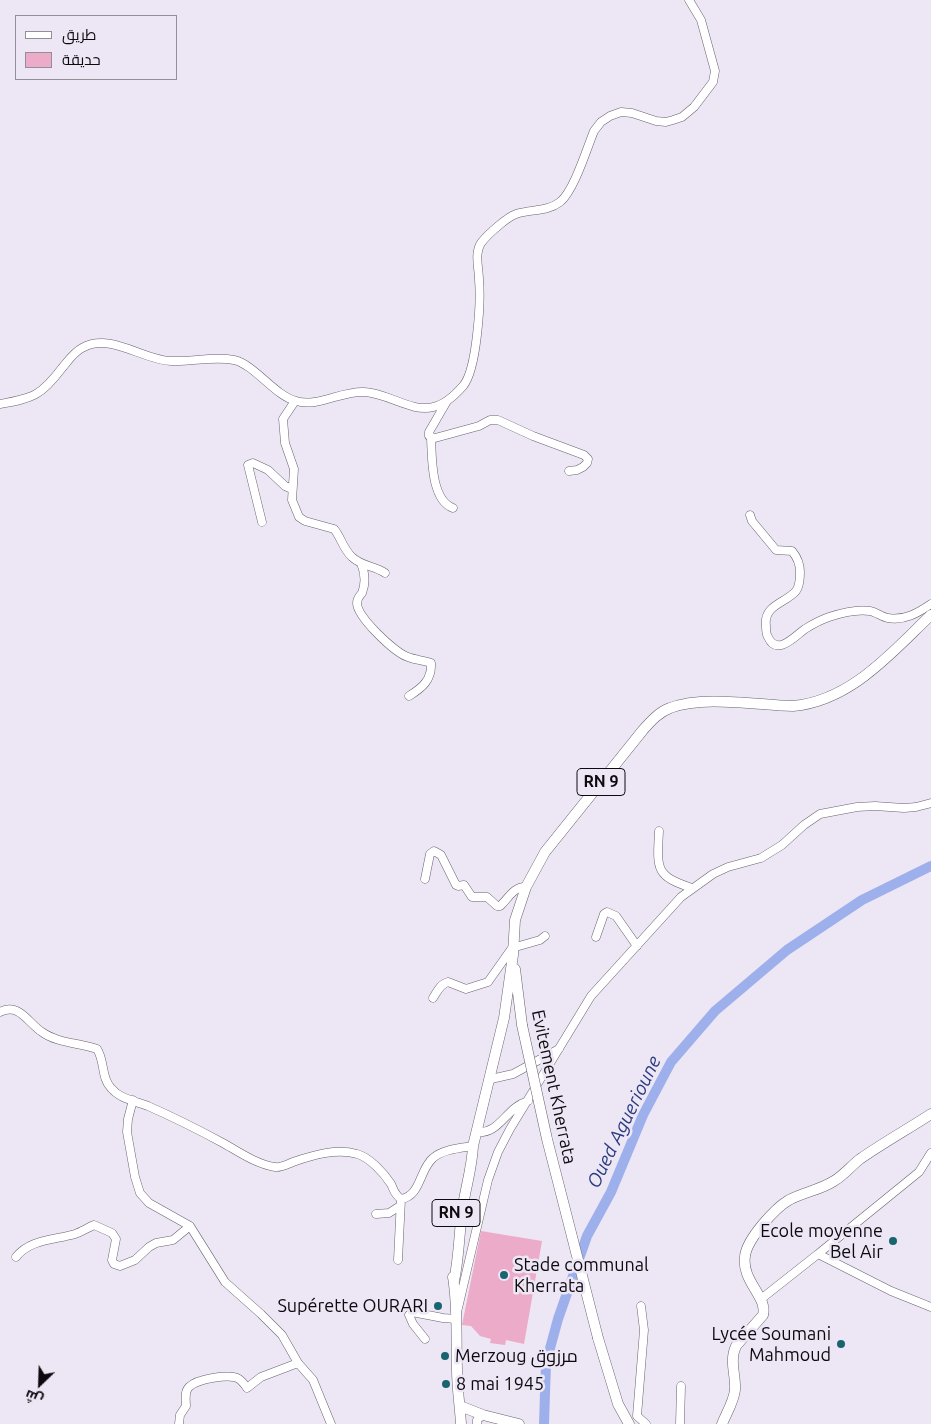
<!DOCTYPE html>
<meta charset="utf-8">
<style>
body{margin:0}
#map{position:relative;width:931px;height:1424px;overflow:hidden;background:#ede6f4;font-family:Ubuntu,Cairo,sans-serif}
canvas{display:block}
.legend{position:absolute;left:15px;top:15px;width:162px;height:65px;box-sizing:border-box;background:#ede6f4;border:1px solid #938e98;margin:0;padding:6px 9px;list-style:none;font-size:15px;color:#0d0a0f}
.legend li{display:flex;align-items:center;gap:10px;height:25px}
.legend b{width:25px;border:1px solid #938e98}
.north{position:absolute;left:15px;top:1359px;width:50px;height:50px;-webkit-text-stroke:4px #ede6f4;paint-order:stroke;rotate:204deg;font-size:14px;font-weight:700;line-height:20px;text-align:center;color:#0d0a0f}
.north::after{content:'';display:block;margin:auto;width:18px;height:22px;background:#0d0a0f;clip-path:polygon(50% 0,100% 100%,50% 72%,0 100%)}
</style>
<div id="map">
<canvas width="931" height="1424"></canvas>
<ul class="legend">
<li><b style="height:6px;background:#fff"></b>طريق</li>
<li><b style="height:14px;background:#ecabc8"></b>حديقة</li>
</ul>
<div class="north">ش</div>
</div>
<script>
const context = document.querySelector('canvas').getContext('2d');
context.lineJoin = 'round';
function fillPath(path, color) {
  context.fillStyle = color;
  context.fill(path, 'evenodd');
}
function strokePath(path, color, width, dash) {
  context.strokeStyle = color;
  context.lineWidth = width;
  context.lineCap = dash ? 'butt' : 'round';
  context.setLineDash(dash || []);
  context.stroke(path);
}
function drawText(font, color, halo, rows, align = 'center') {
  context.font = font + ' Ubuntu,Cairo,sans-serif';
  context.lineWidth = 5;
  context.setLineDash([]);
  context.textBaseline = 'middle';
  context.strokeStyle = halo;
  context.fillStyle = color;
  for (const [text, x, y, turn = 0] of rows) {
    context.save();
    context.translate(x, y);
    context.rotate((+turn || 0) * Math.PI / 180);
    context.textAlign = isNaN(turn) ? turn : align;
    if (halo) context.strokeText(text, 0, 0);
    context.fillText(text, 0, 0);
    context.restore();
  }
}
fillPath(new Path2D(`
 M 481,1231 L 542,1241 L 524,1344 L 506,1340 L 505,1345 L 490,1343 L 491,1339 L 480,1336 L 471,1326 L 462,1325 Z`), '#ecabc8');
strokePath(new Path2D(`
 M 544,1424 L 546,1363 L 558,1319 L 587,1236 L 611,1192 L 643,1115 L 671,1062 L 715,1011 L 787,950 L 862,900 L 931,866`), '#9db0ec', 10);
const minor = new Path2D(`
 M 295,401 L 283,419 L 285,443 L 294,469 L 292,500 L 299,517 L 305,521 L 334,529 C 341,537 343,549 352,557 C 361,566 375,566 385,573
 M 447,401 L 429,432 L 429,436 L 435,438 L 479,426 L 490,420 L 498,420 L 533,436 L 584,455 L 588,459 L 587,463 L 583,467 L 577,470 L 569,471
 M 0,404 C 33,398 41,396 62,368 C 68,361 74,352 82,348 C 111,332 142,360 171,361 C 192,362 213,356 234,360 C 254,364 275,396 296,401 C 318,408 342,390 365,392 C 387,393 413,413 433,407 C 444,405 456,394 463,386 C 477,370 481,301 479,280 C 479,268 474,254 481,243 C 487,235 507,217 516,214 C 531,209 547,212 560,202 C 574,191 587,148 594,131 L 601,122 L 610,116 L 621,112 L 632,113 L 656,121 L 666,122 L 673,120 L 682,117 L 694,107 L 713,82 L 715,71 L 701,20 L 689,0
 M 431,438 C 432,458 431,500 453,508
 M 750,515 L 752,521 L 776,550 L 792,551 C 797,557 800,565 800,572 C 800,578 800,586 796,591 C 786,603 763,605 766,626 C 766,629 766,634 768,637 C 777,657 795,636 805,629 C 813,624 820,620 829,617 C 841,613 857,609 870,611 C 876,612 882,617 888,618 C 904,621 918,613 931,604
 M 262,522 L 248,465 L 253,463 L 268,470 L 285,486 L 292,489
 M 361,563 C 365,573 366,583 362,593 C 359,597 357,598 357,603 C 357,617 395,653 408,657 C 415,660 423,660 431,663 C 432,680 422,688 409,696
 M 659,831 C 657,869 655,876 692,888
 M 425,879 L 430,854 L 434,851 L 441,855 L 456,885 L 458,886 L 464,885 L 472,897 L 487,897 L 497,906 L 500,906 C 508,899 514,886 526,887
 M 596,937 L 604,914 L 607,912 L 616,916 L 637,946
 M 433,998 C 437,992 440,984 448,982 L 466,989 L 488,982 L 512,948 L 540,940 L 545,936
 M 0,1012 C 19,1002 28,1023 42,1032 C 57,1043 80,1043 97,1049 C 105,1061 101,1078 111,1088 C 120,1099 135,1101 148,1106 C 173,1117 199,1130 223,1143 C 239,1152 256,1164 275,1167 C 281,1168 288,1164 293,1162 C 313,1155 337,1148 357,1154 C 369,1157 384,1173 391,1184 C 394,1190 394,1194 401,1199 C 421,1196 419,1170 433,1158 C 443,1149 461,1148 473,1146
 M 491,1079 L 513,1074 L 559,1049
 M 133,1100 L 128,1119 L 127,1132 L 135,1177 L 140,1193 L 149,1203 L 190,1226 L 225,1282 L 261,1314 L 282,1335 L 298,1363 L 313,1380 L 331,1424
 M 476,1132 C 500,1135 506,1107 528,1101
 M 376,1214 L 389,1213 L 400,1206
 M 818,1254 L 919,1172 L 931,1153
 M 16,1257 C 30,1239 55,1240 75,1234 C 81,1232 87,1228 94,1225 L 112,1233 L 116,1239 L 112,1260 L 114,1264 L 120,1266 L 135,1260 L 149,1247 L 156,1243 L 173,1240 L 190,1226
 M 398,1260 L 401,1199
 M 761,1299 L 818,1254 L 891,1291 L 931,1307
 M 641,1306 L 644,1330 L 637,1416 L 646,1424
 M 458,1308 L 488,1180 L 498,1152 L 510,1129 L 591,996 L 681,897 L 713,874 L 728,867 L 761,858 L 782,845 L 804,825 L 820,814 L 857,807 L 875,806 L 904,808 L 916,807 L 931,803
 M 425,1339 L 413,1324 L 409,1315 L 412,1312 L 443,1318 L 456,1319
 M 179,1424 L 180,1415 L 186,1406 C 186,1400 184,1392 189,1387 C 197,1379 230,1373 239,1379 C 242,1381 245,1385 247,1388 L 261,1377 L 298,1363
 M 477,1424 L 477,1420 L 483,1415
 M 680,1424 L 681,1386`);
const major = new Path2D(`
 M 515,969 L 522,1025
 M 453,1277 C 458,1307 456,1339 457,1370 C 457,1388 460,1406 461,1424
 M 454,1281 C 459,1258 459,1235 462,1212 C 465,1189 472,1169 473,1146 L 504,1018 L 513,955 L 515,920 L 526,887 L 545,852 L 643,730 C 651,721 659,712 670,708 C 703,695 757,705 793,706 C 851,701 892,652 931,615
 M 598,1338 L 618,1404 L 629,1424
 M 460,1406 L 483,1415 L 519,1424
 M 722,1424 C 726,1414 734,1401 735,1390 C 736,1375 729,1361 736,1346 L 763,1315 C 768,1297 741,1281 745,1256 C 747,1239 775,1208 789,1200 C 804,1192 820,1190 834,1181 C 844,1175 851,1166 860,1159 C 883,1143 908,1129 931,1114`);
strokePath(minor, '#69626e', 9);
strokePath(major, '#69626e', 11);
strokePath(minor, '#fff', 8);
strokePath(major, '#fff', 10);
const majorBridge = new Path2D(`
 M 522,1025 L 547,1139 L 598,1338`);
strokePath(majorBridge, '#69626e', 11, []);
strokePath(majorBridge, '#fff', 10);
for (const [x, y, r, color] of [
 [893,1241,5,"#19646f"],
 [504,1275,5,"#19646f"],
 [438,1306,5,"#19646f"],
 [841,1344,5,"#19646f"],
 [445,1356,5,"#19646f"],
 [446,1384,5,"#19646f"]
]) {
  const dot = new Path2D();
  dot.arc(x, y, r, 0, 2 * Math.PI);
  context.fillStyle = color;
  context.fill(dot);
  strokePath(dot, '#ede6f4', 2);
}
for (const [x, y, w] of [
 [601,782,48],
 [456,1213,48]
]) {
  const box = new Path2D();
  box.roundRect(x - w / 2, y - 13.5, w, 27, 4);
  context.fillStyle = '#ede6f4';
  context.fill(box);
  strokePath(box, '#0d0a0f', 1);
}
drawText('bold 16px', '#0d0a0f', null, [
 ["RN 9",601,782],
 ["RN 9",456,1213]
]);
drawText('18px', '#0d0a0f', '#ede6f4', [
 ["Evitement Kherrata",554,1087,78]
]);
drawText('18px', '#0d0a0f', '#ede6f4', [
 ["Ecole moyenne",883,1231],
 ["Bel Air",883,1252],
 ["Stade communal",514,1265,"left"],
 ["Kherrata",514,1286,"left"],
 ["Supérette OURARI",428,1306],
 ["Lycée Soumani",831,1334],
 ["Mahmoud",831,1355],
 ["Merzoug مرزوق",455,1356,"left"],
 ["8 mai 1945",456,1384,"left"]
], 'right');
drawText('italic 19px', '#2b3b81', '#ede6f4', [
 ["Oued Aguerioune",624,1122,-64]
]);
</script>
